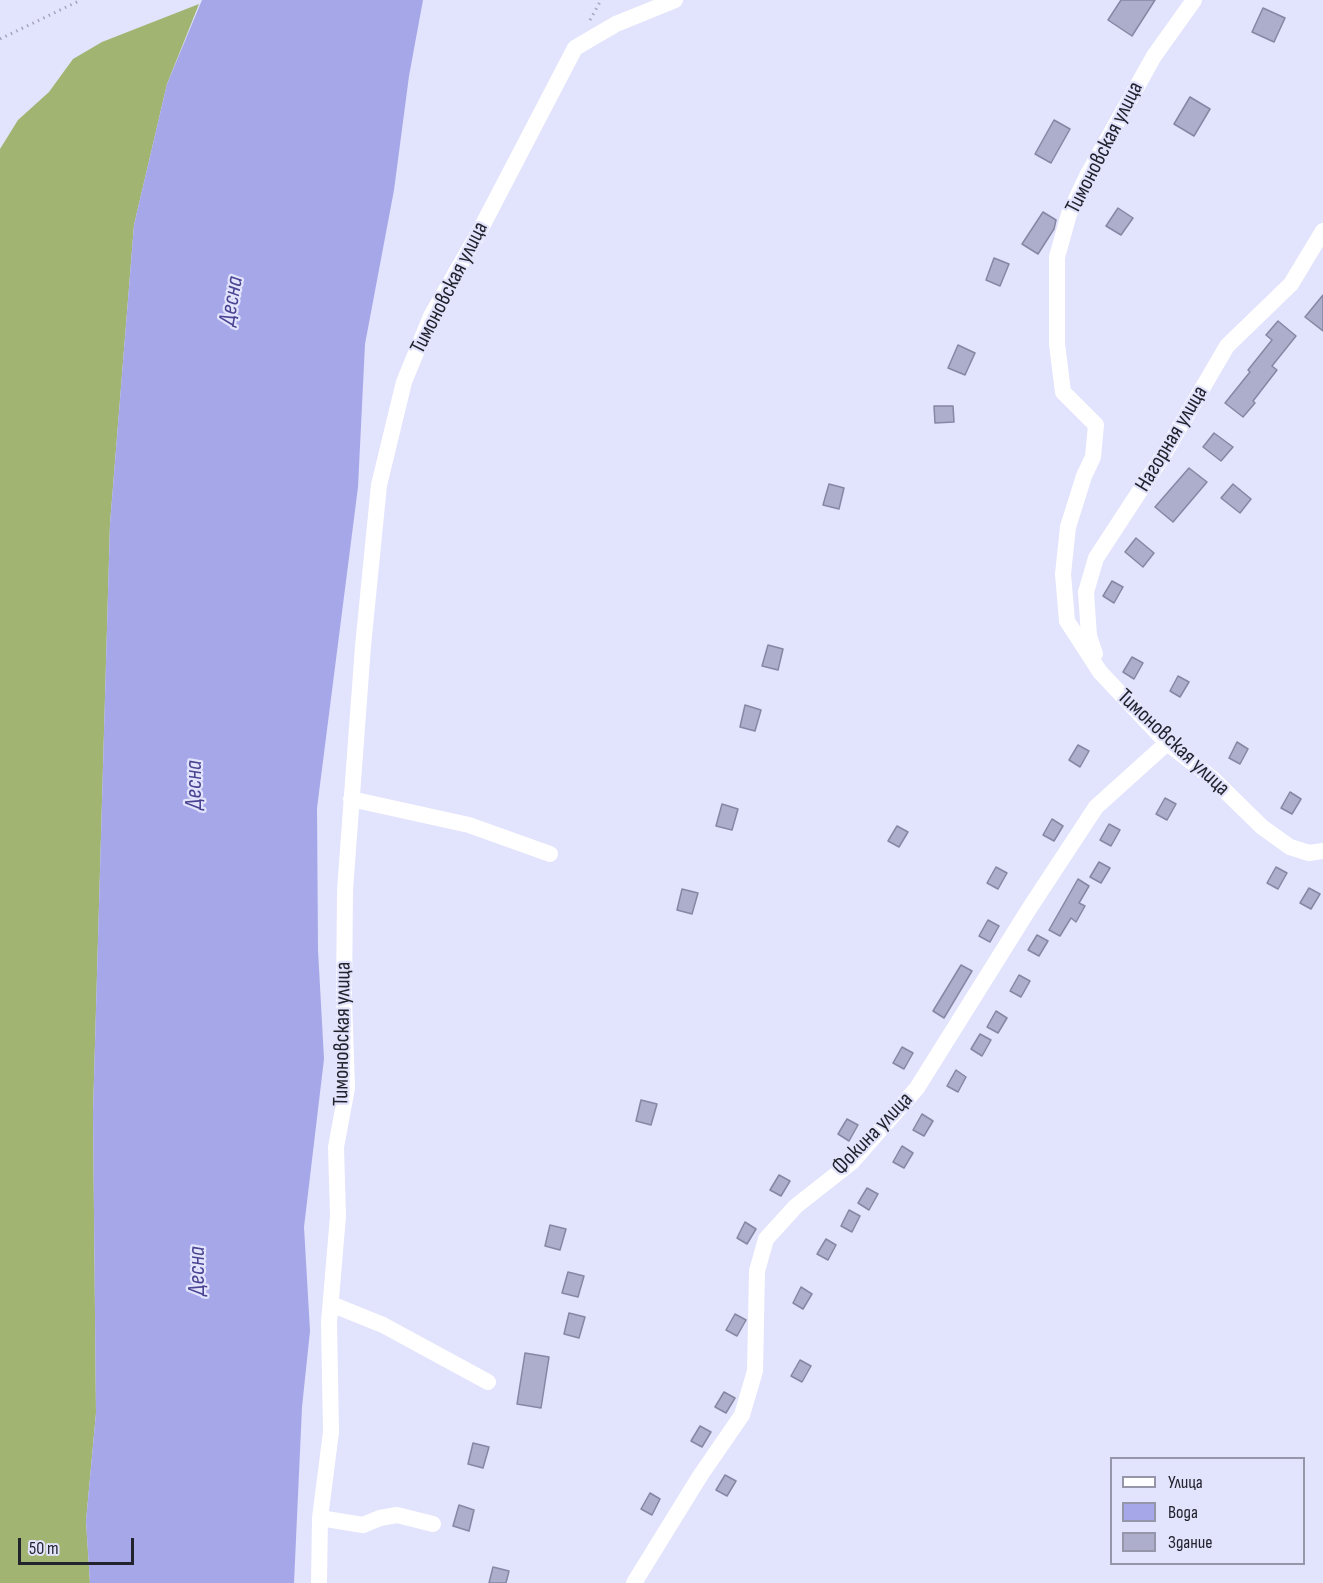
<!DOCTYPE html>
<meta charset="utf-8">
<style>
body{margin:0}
#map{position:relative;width:1323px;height:1583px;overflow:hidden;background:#e2e3fc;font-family:"Sofia Sans Condensed",sans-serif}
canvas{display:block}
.legend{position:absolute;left:1110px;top:1457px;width:195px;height:108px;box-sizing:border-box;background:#e2e3fc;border:2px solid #9696aa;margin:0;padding:8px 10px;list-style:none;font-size:18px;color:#23232e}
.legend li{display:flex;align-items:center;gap:12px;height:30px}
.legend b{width:30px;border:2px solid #9696aa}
.scale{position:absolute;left:18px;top:1538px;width:116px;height:27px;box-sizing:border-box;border:3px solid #23232e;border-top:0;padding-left:8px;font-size:18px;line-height:21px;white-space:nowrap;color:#23232e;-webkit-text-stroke:4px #e2e3fc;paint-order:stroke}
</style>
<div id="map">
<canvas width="1323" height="1583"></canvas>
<ul class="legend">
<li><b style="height:8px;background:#fff"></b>Улица</li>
<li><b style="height:16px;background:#a6a7e8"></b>Вода</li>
<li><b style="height:16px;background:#adaecc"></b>Здание</li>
</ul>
<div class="scale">50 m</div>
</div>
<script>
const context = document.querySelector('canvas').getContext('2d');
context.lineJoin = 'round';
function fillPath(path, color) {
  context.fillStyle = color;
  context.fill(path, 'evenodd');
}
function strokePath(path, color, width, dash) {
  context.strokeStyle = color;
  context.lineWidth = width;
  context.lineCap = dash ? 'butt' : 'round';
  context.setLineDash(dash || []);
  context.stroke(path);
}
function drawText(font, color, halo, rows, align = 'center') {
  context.font = font + ' "Sofia Sans Condensed",sans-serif';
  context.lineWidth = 4.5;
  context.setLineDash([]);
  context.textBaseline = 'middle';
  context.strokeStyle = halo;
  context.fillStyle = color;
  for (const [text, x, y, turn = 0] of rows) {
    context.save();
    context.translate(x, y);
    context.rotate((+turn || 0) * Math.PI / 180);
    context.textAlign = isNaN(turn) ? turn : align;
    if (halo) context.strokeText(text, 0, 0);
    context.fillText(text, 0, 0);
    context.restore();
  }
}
fillPath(new Path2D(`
 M 199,4 L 167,84 L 134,225 L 110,524 L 93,1113 L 96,1413 L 86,1521 L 90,1583 L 0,1583 L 0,149 L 18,120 L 49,92 L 73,59 L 102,42 Z`), '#a1b471');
fillPath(new Path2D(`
 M 202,0 L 423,0 L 409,76 L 394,190 L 365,344 L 358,487 L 317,808 L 318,950 L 324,1059 L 304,1227 L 310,1331 L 302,1407 L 294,1583 L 90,1583 L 86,1521 L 96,1413 L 93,1113 L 110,524 L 134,225 L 167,84 Z`), '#a6a7e8');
const building = new Path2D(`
 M 1121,0 L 1155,0 L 1132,36 L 1108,20 Z
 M 1263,8 L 1285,18 L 1274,42 L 1252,32 Z
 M 1190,97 L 1210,109 L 1194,136 L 1174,124 Z
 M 1054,120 L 1070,129 L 1051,163 L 1035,154 Z
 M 1118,208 L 1133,218 L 1121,235 L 1106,226 Z
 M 1043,212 L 1056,220 L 1054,229 L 1038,254 L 1022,244 Z
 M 994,258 L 1009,264 L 1000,286 L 986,280 Z
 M 1323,295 L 1323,331 L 1305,317 Z
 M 1278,321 L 1296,336 L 1272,366 L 1277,370 L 1253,401 L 1255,403 L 1243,417 L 1225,403 L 1250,372 L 1248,370 L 1272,340 L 1266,335 Z
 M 958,345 L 975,353 L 965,375 L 948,368 Z
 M 934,406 L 953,406 L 954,422 L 935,423 Z
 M 1214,433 L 1233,447 L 1221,461 L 1203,447 Z
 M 1189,468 L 1207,482 L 1173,522 L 1155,507 Z
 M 829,484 L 844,488 L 839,509 L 823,505 Z
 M 1233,484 L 1251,499 L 1240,513 L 1221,498 Z
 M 1136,538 L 1154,553 L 1143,567 L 1125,552 Z
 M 1112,581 L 1123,587 L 1114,603 L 1103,596 Z
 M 768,645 L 783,649 L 778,670 L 762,666 Z
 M 1132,657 L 1143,663 L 1134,679 L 1123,672 Z
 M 1178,676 L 1189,682 L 1180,697 L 1170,691 Z
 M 745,705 L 761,710 L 755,731 L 740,727 Z
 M 1237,742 L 1248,749 L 1240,764 L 1229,758 Z
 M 1078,745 L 1089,751 L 1080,767 L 1069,760 Z
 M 1290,792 L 1301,799 L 1292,814 L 1281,808 Z
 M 1165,798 L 1176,804 L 1167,820 L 1156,814 Z
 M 722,804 L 738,809 L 732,830 L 716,826 Z
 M 1052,819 L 1063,826 L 1054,841 L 1043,835 Z
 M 1109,824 L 1120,830 L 1111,846 L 1100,840 Z
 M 897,826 L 908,832 L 899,847 L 888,841 Z
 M 1099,862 L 1110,868 L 1101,883 L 1090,877 Z
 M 996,867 L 1007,873 L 998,889 L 987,883 Z
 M 1276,867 L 1287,873 L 1278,889 L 1267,883 Z
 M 1078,879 L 1089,886 L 1079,903 L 1085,906 L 1076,922 L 1071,918 L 1060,936 L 1049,930 Z
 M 1309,888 L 1320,894 L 1311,909 L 1300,903 Z
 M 682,889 L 698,893 L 692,914 L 677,910 Z
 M 988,920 L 999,926 L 990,942 L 979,936 Z
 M 1037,935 L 1048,941 L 1039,956 L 1028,950 Z
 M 961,965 L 972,971 L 944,1018 L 933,1011 Z
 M 1019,975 L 1030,981 L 1021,997 L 1010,991 Z
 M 996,1011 L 1007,1018 L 998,1033 L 987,1027 Z
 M 980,1034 L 991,1040 L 982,1056 L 971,1049 Z
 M 902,1047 L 913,1053 L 904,1069 L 893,1063 Z
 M 956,1070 L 966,1077 L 958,1092 L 947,1086 Z
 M 641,1100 L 657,1104 L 651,1125 L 636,1121 Z
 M 922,1114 L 933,1121 L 924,1136 L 913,1130 Z
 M 847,1119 L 858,1125 L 849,1141 L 838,1134 Z
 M 902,1146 L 913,1153 L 904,1168 L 893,1162 Z
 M 779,1175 L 790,1181 L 781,1196 L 770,1190 Z
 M 867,1188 L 878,1194 L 869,1210 L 858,1203 Z
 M 849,1210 L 860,1216 L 852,1232 L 841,1226 Z
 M 745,1222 L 756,1229 L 747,1244 L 737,1238 Z
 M 550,1225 L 566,1229 L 560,1250 L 545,1246 Z
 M 826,1239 L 836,1245 L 828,1260 L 817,1254 Z
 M 568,1272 L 584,1276 L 578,1297 L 562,1293 Z
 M 801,1287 L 812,1294 L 803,1309 L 793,1303 Z
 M 569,1313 L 585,1317 L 579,1338 L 564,1334 Z
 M 735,1314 L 746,1320 L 737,1336 L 726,1330 Z
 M 525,1353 L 549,1357 L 541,1408 L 517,1404 Z
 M 800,1360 L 811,1366 L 802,1382 L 791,1376 Z
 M 724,1392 L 735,1398 L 726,1413 L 715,1407 Z
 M 700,1426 L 711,1432 L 702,1447 L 691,1441 Z
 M 473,1443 L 489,1447 L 483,1468 L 468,1464 Z
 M 725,1475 L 736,1481 L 727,1496 L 716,1490 Z
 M 650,1493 L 660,1499 L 652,1515 L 641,1509 Z
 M 459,1505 L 474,1510 L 469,1531 L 453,1526 Z
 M 493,1567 L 509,1571 L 506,1583 L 489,1583 Z`);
fillPath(building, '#adaecc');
strokePath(building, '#8687a4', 1.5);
strokePath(new Path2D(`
 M 590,20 L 601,0
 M 0,39 L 81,0`), '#a5a6ba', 3, [1.5, 4.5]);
strokePath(new Path2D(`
 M 1194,0 L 1154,56 L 1087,176 L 1069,214 L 1057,257 L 1057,344 L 1063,392 L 1096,425 L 1093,457 L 1084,476 L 1068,527 L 1063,574 L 1067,621 L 1100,672 L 1167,743 L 1212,778 L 1262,827 L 1290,847 L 1309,853 L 1323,851
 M 1095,654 L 1089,636 L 1086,592 L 1096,558 L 1164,454 L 1227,346 L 1291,284 L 1323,231
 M 351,799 L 469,825 L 550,854
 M 331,1304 L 383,1325 L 488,1382
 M 320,1518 L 363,1525 L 380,1518 L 397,1515 L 433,1524
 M 319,1583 L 320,1518 L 331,1432 L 329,1322 L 338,1216 L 336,1147 L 347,1088 L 344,998 L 345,890 L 363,646 L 379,485 L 404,382 L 431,316 L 479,232 L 575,48 L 616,24 L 675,0
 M 634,1583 L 700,1476 L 742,1415 L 755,1371 L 757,1271 L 766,1239 L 796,1206 L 852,1162 L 917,1088 L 1029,909 L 1096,807 L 1167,743`), '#fff', 16);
drawText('22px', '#23232e', '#e2e3fc', [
 ["Тимоновская улица",1105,148,-63],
 ["Тимоновская улица",450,288,-63],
 ["Нагорная улица",1172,439,-59],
 ["Тимоновская улица",1173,743,43],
 ["Тимоновская улица",343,1034,-89],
 ["Фокина улица",873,1134,-46]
]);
drawText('italic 24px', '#4a4492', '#e2e3fc', [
 ["Десна",232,301,-80],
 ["Десна",195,785,-90],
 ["Десна",198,1271,-90]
]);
</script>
